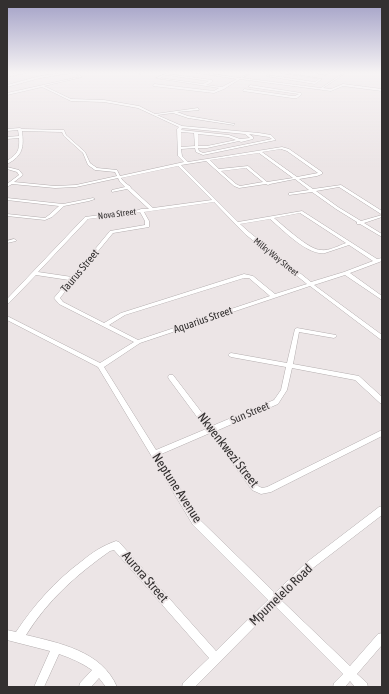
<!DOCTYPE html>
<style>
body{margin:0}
#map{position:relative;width:389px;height:694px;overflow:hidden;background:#ece5e6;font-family:"Asap Condensed",sans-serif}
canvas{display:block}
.frame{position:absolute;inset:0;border:8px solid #333030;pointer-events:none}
</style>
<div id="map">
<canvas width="389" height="694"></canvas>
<div class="frame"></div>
</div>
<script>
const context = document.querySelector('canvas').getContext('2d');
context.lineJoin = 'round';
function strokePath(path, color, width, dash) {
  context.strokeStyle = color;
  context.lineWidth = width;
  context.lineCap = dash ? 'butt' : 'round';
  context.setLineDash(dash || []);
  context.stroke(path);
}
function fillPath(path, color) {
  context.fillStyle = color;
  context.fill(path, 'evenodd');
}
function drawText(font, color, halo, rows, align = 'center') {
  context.font = font + ' "Asap Condensed",sans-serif';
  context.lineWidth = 3.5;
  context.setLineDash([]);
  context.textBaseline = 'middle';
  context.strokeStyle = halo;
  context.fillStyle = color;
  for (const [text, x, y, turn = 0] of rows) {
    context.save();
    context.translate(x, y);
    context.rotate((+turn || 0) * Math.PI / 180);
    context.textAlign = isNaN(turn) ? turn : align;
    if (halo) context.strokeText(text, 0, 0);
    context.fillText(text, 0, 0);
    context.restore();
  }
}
const minor = new Path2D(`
 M 24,72 L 30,72 L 7,77 L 7,75 Z
 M 75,72 L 77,72 L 82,77 L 44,86 L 71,99 L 104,100 L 139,106 L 155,114 L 198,108 L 199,110 L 177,112 L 188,116 L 235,124 L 234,125 L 188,118 L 173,113 L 157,115 L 182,126 L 259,133 L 271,135 L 276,140 L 203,155 L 196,152 L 195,148 L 181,149 L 182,156 L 188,162 L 282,147 L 289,149 L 322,172 L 322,174 L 317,176 L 299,179 L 313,189 L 341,185 L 382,211 L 382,214 L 381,214 L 339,187 L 316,191 L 338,207 L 361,221 L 382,215 L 382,217 L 364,223 L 382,234 L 382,237 L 360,224 L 357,224 L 357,222 L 336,209 L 312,192 L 289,195 L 289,193 L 290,193 L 309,190 L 295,179 L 270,184 L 268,185 L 266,184 L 239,188 L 234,186 L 206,161 L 181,165 L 238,222 L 302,211 L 377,259 L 382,258 L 382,261 L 350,273 L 382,296 L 382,300 L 345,275 L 314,285 L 382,335 L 382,340 L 380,339 L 310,286 L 140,343 L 104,367 L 156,450 L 206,429 L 169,379 L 168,377 L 169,375 L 173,375 L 212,426 L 274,400 L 281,390 L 286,367 L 231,357 L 228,355 L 229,354 L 231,353 L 287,363 L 295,329 L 297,328 L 336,335 L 337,336 L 334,338 L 299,332 L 293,364 L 359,376 L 382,397 L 382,403 L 380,403 L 355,380 L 292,368 L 287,390 L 278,404 L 216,431 L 258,486 L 262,488 L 267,487 L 382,430 L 382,436 L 271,492 L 261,494 L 252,490 L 210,433 L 159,455 L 199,519 L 275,593 L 307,562 L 379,507 L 382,506 L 382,515 L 313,568 L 281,600 L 350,666 L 378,634 L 382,633 L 382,645 L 357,674 L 367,683 L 368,687 L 355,687 L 350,681 L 345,687 L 333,687 L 334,683 L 343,674 L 275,606 L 195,687 L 182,687 L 183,683 L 209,658 L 114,550 L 110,551 C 76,575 48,600 26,635 C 59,643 102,651 117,687 L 106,687 L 99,678 L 91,687 L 79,687 L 80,683 L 92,670 C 82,663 71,658 59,654 L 44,687 L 34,687 L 50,651 L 7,640 L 7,630 L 16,632 C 34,605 55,581 82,561 C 93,552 102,546 116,541 L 119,542 L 216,651 L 268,600 L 193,525 L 98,367 L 7,320 L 7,316 L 9,317 L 100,363 L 134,342 L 59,304 L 54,298 L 69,280 L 36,275 L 9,303 L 7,304 L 7,299 L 85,217 L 139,210 L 141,209 L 149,209 L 127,189 L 112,192 L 112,190 L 125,187 L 120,182 L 118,178 L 76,187 L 55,188 L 12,184 L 7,187 L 7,184 L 19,175 L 17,172 L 7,169 L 7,167 L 19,170 L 23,175 L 14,182 L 55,186 L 76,185 L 117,176 L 115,172 L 95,170 L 88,165 L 83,153 L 64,136 L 62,132 L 22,131 C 24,147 23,156 7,164 L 7,161 C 17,154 20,151 19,138 L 7,139 L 7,137 L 19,136 L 18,130 L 7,131 L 7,129 L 20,128 L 22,129 L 64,130 L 66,135 L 85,152 L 90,163 L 97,168 L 117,170 L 120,176 L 184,162 L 178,156 L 177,129 L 179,127 L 138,108 L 104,102 L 71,101 L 42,87 L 7,95 L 7,93 L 79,77 ZM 182,128 L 245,134 L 250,138 L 240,139 L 229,135 L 181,130 ZM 181,132 L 194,133 L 195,146 L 181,147 ZM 198,134 L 228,137 L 236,140 L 207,146 L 198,146 ZM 249,134 L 269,137 L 272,139 L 203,153 L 199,151 L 198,148 L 207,148 L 239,141 L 241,142 L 253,139 L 253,137 ZM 281,149 L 287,151 L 318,173 L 297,177 L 262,152 ZM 259,153 L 293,178 L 267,182 L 248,166 L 219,169 L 210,160 ZM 178,166 L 212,200 L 153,208 L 131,188 L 130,186 C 127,185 123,181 121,178 ZM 246,168 L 263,182 L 240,186 L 236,184 L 221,171 ZM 214,202 L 245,234 L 307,284 L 275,294 L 253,276 L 244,274 L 121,313 L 104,323 L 63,302 L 60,298 L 74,280 L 76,280 L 76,278 L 113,233 L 149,227 L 149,221 L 144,212 ZM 140,212 L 145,221 L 145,225 L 110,231 L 72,277 L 38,272 L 88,219 ZM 300,213 L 346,243 C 338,246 329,251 321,250 C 309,250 284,226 274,218 ZM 270,219 C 283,230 308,256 325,253 L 349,245 L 373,261 L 344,272 L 311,282 L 249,232 L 240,224 ZM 244,278 L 249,278 L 270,296 L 138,340 L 109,325 L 125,315 Z
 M 136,72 L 142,73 L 141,74 Z
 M 169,72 L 172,72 L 169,74 L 212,80 L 212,82 L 206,85 L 222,87 L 237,79 L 191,72 L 199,72 L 240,78 L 250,72 L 253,72 L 242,78 L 321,88 L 342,74 L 342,72 L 344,72 L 344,74 L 323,88 L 331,89 L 343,84 L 382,89 L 382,91 L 343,86 L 331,91 L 240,79 L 224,89 L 214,93 L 153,86 L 154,84 L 214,91 L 219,88 L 156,78 ZM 166,75 L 209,81 L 203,84 L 160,78 Z
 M 273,72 L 280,72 L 322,79 L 315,84 L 266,76 L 267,75 L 315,82 L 319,79 Z
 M 311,72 L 326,73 L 332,72 L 326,75 Z
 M 250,85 L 301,93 L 302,94 L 297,98 L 292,98 L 243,91 L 244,89 L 292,96 L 295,96 L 299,94 L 249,87 Z
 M 7,198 L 63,204 L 93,198 L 95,199 L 89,201 L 64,206 L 52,217 L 45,220 L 7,216 L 7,214 L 45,218 L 49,215 L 59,206 L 7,200 Z
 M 14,239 L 16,240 L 16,241 L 7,243 L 7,241 Z`);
const secondary = new Path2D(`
 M 67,72 L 78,72 L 40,78 L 7,87 L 7,85 L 40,76 Z`);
strokePath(minor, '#b3adae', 1);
strokePath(secondary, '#b3adae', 1);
fillPath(minor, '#fff');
fillPath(secondary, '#fff');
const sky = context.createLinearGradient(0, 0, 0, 169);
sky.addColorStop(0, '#a2a0c6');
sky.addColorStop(0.43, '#f6f3f4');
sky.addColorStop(1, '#f6f3f400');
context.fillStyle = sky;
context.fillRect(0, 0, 389, 169);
drawText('9px', '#333030', '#ece5e6', [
 ["Nova Street",117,214,-7],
 ["Milky Way Street",276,257,39]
]);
drawText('11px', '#333030', '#ece5e6', [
 ["Taurus Street",80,271,-50],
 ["Aquarius Street",203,320,-19],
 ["Sun Street",250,413,-23]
]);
drawText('13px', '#333030', '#ece5e6', [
 ["Nkwenkwezi Street",228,450,52],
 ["Neptune Avenue",177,488,57],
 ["Aurora Street",145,577,49],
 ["Mpumelelo Road",281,595,-44]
]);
</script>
